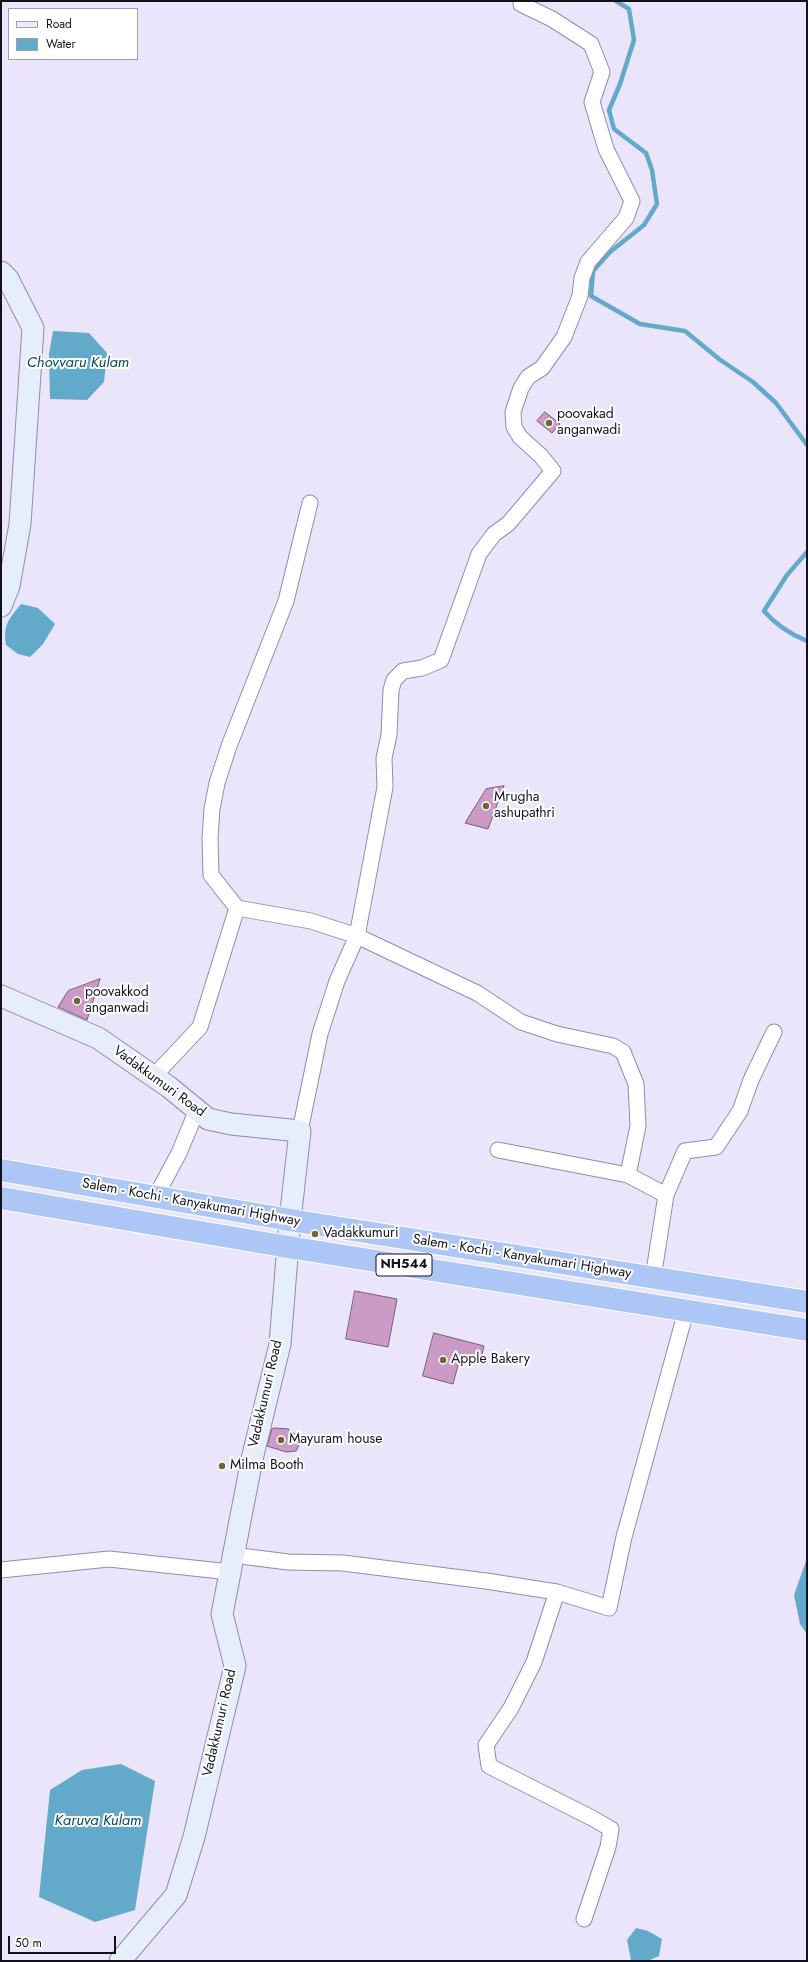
<!DOCTYPE html>
<style>
body{margin:0}
#map{position:relative;width:808px;height:1962px;overflow:hidden;background:#eae5fb;font-family:Jost,sans-serif}
canvas{display:block}
.frame{position:absolute;inset:0;border:2px solid #14111c;pointer-events:none}
.legend{position:absolute;left:8px;top:8px;width:130px;height:52px;box-sizing:border-box;background:#fff;border:1px solid #a1a0a4;margin:0;padding:5px 7px;list-style:none;font-size:12px;color:#14111c}
.legend li{display:flex;align-items:center;gap:8px;height:20px}
.legend b{width:20px;border:1px solid #a1a0a4}
.scale{position:absolute;left:8px;top:1936px;width:108px;height:18px;box-sizing:border-box;border:2px solid #14111c;border-top:0;padding-left:5px;font-size:12px;line-height:14px;white-space:nowrap;color:#14111c;-webkit-text-stroke:3px #fff;paint-order:stroke}
</style>
<div id="map">
<canvas width="808" height="1962"></canvas>
<div class="frame"></div>
<ul class="legend">
<li><b style="height:5px;background:#e6eefc"></b>Road</li>
<li><b style="height:11px;background:#63a9ca"></b>Water</li>
</ul>
<div class="scale">50 m</div>
</div>
<script>
const context = document.querySelector('canvas').getContext('2d');
context.lineJoin = 'round';
function fillPath(path, color) {
  context.fillStyle = color;
  context.fill(path, 'evenodd');
}
function strokePath(path, color, width, dash) {
  context.strokeStyle = color;
  context.lineWidth = width;
  context.lineCap = dash ? 'butt' : 'round';
  context.setLineDash(dash || []);
  context.stroke(path);
}
function drawText(font, color, halo, rows, align = 'center') {
  context.font = font + ' Jost,sans-serif';
  context.lineWidth = 4;
  context.setLineDash([]);
  context.textBaseline = 'middle';
  context.strokeStyle = halo;
  context.fillStyle = color;
  for (const [text, x, y, turn = 0] of rows) {
    context.save();
    context.translate(x, y);
    context.rotate((+turn || 0) * Math.PI / 180);
    context.textAlign = isNaN(turn) ? turn : align;
    if (halo) context.strokeText(text, 0, 0);
    context.fillText(text, 0, 0);
    context.restore();
  }
}
fillPath(new Path2D(`
 M 53,331 L 89,333 L 107,353 L 104,382 L 87,400 L 50,399 L 49,354 Z
 M 21,604 L 38,608 L 55,624 L 43,644 L 30,657 L 18,654 L 6,645 C 3,625 8,620 21,604 Z
 M 807,1558 L 807,1634 L 800,1624 L 794,1595 Z
 M 121,1764 L 155,1781 L 135,1910 L 95,1922 L 39,1897 L 50,1790 L 82,1770 Z
 M 636,1928 L 648,1931 L 662,1939 L 659,1956 L 648,1961 L 631,1960 L 627,1940 Z`), '#63a9ca');
strokePath(new Path2D(`
 M 616,1 L 629,9 L 634,40 L 620,84 L 609,110 L 614,129 L 646,153 L 652,170 L 657,204 L 644,225 L 610,252 L 593,271 L 591,296 L 640,324 L 685,331 L 719,359 L 753,382 L 776,403 L 807,445
 M 807,552 L 787,575 L 764,611 C 776,625 790,634 807,641`), '#63a9ca', 4.5);
const building = new Path2D(`
 M 545,412 L 560,424 L 552,433 L 537,421 Z
 M 504,786 L 488,829 L 465,823 L 486,789 Z
 M 100,979 L 87,1020 L 58,1007 L 68,991 Z
 M 355,1291 L 397,1299 L 388,1347 L 346,1339 Z
 M 434,1333 L 484,1346 L 480,1363 L 460,1358 L 453,1384 L 423,1376 Z
 M 275,1428 L 288,1429 L 298,1436 L 299,1445 L 296,1451 L 286,1452 L 267,1446 L 272,1429 Z`);
fillPath(building, '#cb9ac7');
strokePath(building, '#785e76', 1);
const street = new Path2D(`
 M 310,503 L 286,601 L 229,746 L 217,783 L 212,809 L 210,838 L 211,875 L 237,908 L 311,921 L 357,936 L 477,993 L 521,1022 L 557,1034 L 613,1046 L 623,1052 L 636,1084 L 638,1126 L 628,1175
 M 154,1076 L 200,1027 L 237,908
 M 300,1131 L 320,1034 L 337,981 L 357,936 L 385,787 L 384,758 L 389,735 L 391,690 L 394,680 L 403,671 L 422,668 L 441,660 L 479,554 L 494,534 L 508,524 L 553,471 L 541,456 L 520,437 L 514,427 L 513,412 L 521,388 L 528,377 L 542,368 L 564,337 L 580,296 L 582,278 L 588,262 L 626,218 L 632,201 L 606,149 L 592,102 L 602,72 L 591,44 L 552,19 L 521,4 L 521,1
 M 498,1150 L 628,1175 L 666,1195 L 653,1278
 M 666,1195 L 685,1151 L 716,1147 L 740,1111 L 751,1080 L 774,1032
 M 155,1198 L 179,1153 L 197,1110
 M 233,1555 L 288,1562 L 343,1563 L 486,1581 L 557,1592 L 609,1608 L 624,1537 L 686,1311
 M 1,1570 L 109,1559 L 230,1572
 M 557,1592 L 534,1662 L 511,1708 L 486,1745 L 489,1766 L 592,1818 L 611,1829 L 608,1847 L 584,1919`);
const secondary = new Path2D(`
 M 1,272 L 8,279 L 33,328 L 20,524 L 9,586 L 1,606
 M 1,996 L 98,1038 L 169,1087 L 208,1119 L 231,1124 L 300,1131 L 290,1220 L 280,1344 L 252,1459 L 222,1614 L 235,1666 L 194,1837 L 176,1895 L 120,1961`);
const highway = new Path2D(`
 M 1,1170 L 290,1220 L 807,1302
 M 1,1198 L 288,1247 L 807,1330`);
strokePath(street, '#928bab', 17);
strokePath(secondary, '#928bab', 23);
strokePath(highway, '#fff', 24);
strokePath(street, '#fff', 15);
strokePath(secondary, '#e6eefc', 21);
strokePath(highway, '#acc6f6', 22);
for (const [x, y, r, color] of [
 [549,423,4,"#6e6733"],
 [486,806,4,"#6e6733"],
 [77,1001,4,"#6e6733"],
 [315,1234,4,"#6e6733"],
 [443,1360,4,"#6e6733"],
 [281,1440,4,"#6e6733"],
 [222,1466,4,"#6e6733"]
]) {
  const dot = new Path2D();
  dot.arc(x, y, r, 0, 2 * Math.PI);
  context.fillStyle = color;
  context.fill(dot);
  strokePath(dot, '#fff', 1.5);
}
for (const [x, y, w] of [
 [404,1265,56]
]) {
  const box = new Path2D();
  box.roundRect(x - w / 2, y - 11, w, 22, 3);
  context.fillStyle = '#fff';
  context.fill(box);
  strokePath(box, '#14111c', 1);
}
drawText('bold 13px', '#14111c', null, [
 ["NH544",404,1265]
]);
drawText('14px', '#14111c', '#fff', [
 ["poovakad",557,415],
 ["anganwadi",557,431],
 ["Mrugha",494,798],
 ["ashupathri",494,814],
 ["poovakkod",85,993],
 ["anganwadi",85,1009],
 ["Vadakkumuri",323,1234],
 ["Apple Bakery",451,1360],
 ["Mayuram house",289,1440],
 ["Milma Booth",230,1466]
], 'left');
drawText('14px', '#14111c', '#fff', [
 ["Vadakkumuri Road",159,1082,36],
 ["Salem - Kochi - Kanyakumari Highway",191,1203,10],
 ["Salem - Kochi - Kanyakumari Highway",522,1257,9],
 ["Vadakkumuri Road",266,1394,-77],
 ["Vadakkumuri Road",220,1723,-77]
]);
drawText('italic 15px', '#0a475e', '#fff', [
 ["Chovvaru Kulam",78,363],
 ["Karuva Kulam",98,1821]
]);
</script>
